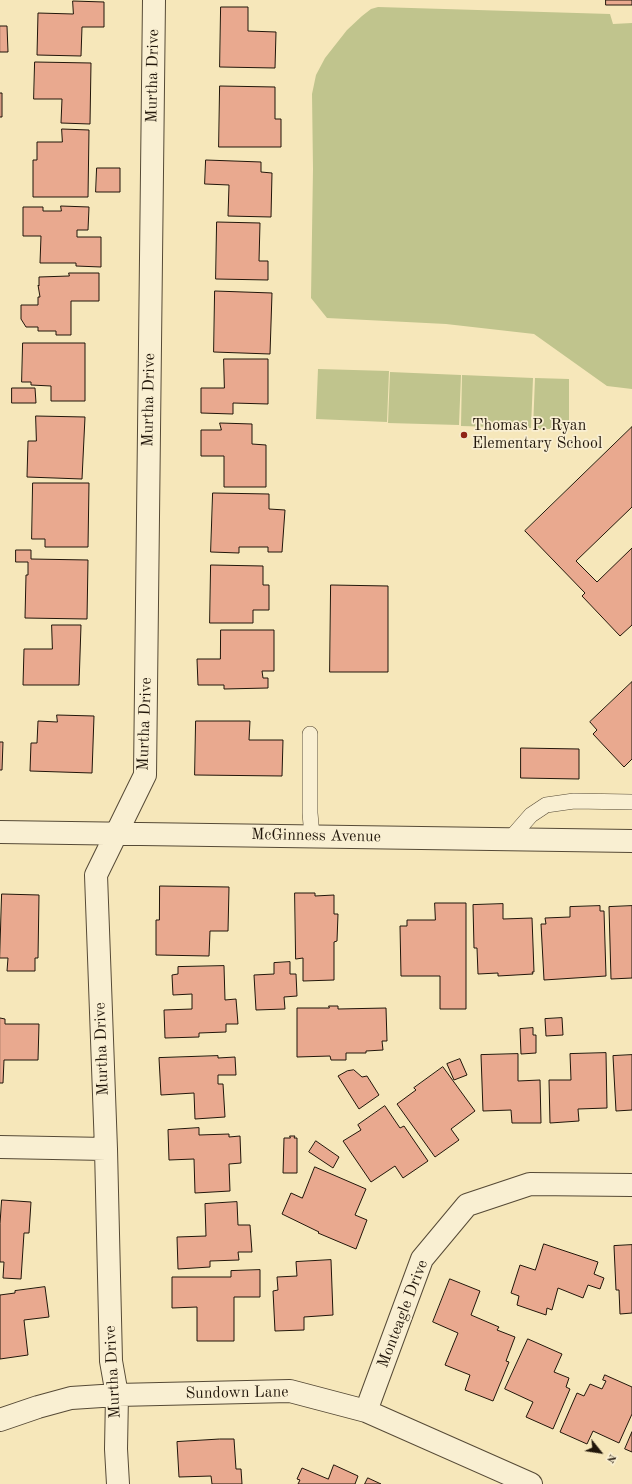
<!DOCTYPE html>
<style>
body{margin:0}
#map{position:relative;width:632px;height:1484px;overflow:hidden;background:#f6e7ba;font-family:"Old Standard TT",serif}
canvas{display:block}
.north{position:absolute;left:580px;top:1432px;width:40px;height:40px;-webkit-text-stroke:3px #f9efd2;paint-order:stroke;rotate:120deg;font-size:11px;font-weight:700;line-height:16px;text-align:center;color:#21160a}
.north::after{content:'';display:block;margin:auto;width:14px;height:18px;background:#21160a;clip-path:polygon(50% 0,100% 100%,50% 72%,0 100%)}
</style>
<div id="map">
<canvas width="632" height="1484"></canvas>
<div class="north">N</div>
</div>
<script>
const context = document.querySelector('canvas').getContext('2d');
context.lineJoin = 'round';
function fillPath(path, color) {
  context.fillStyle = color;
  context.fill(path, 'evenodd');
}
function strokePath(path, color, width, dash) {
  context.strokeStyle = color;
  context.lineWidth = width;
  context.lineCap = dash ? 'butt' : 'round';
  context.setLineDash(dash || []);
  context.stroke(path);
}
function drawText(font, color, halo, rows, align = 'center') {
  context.font = font + ' "Old Standard TT",serif';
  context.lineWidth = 3.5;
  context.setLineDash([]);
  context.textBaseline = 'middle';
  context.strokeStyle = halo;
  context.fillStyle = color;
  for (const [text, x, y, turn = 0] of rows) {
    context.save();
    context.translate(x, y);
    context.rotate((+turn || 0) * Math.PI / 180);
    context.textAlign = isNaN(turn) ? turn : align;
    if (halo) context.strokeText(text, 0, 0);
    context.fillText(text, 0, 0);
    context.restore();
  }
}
fillPath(new Path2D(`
 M 378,7 L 610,14 L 613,24 L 632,23 L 632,389 L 607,386 L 534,334 L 446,324 L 327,318 L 311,298 L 313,169 L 312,94 L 316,75 L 325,58 L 347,30 L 362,16 L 371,9 Z
 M 318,369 L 389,371 L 387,422 L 316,419 Z
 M 390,372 L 461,375 L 459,425 L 388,423 Z
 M 462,375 L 533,378 L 531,428 L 461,426 Z
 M 535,378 L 569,379 L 569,429 L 533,429 Z`), '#c0c48d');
const building = new Path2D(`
 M 606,0 L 632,0 L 632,5 L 606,5 Z
 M 73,1 L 104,2 L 104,27 L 82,27 L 81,56 L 37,55 L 38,13 L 73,14 Z
 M 221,7 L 248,7 L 248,31 L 276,32 L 275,68 L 220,67 Z
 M 0,26 L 7,26 L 8,52 L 0,52 Z
 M 35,62 L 91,63 L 90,124 L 61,123 L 62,99 L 34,99 Z
 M 220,86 L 275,87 L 275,119 L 281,119 L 281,147 L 219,147 Z
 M 0,93 L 2,93 L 2,117 L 0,117 Z
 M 62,129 L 89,130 L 88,197 L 33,197 L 33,160 L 37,160 L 37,142 L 62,142 Z
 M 206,160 L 261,162 L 261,172 L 272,173 L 271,217 L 228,216 L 229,185 L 205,184 Z
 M 97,168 L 120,168 L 120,192 L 96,192 Z
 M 61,206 L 89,207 L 88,230 L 77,230 L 77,237 L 101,237 L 101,267 L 76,266 L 76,263 L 40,263 L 41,236 L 23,236 L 23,207 L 43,207 L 43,211 L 61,211 Z
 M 217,222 L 260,223 L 259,261 L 268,261 L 268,280 L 216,279 Z
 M 69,273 L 99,273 L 99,301 L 71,301 L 71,335 L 56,335 L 56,331 L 38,331 L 38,327 L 26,327 L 21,319 L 21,305 L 38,305 L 38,297 L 40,297 L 38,285 L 39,286 L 39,277 L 69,276 Z
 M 215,291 L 272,293 L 270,354 L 214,352 Z
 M 23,343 L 85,343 L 85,401 L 51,401 L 51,386 L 31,385 L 31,382 L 22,382 Z
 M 224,359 L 268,359 L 268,404 L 233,403 L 233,414 L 201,413 L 201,388 L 224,388 Z
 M 12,388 L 35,388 L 36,403 L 12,403 Z
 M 36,416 L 85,417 L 82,479 L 27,477 L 28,441 L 36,441 Z
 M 220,423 L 252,424 L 252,444 L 266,445 L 266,487 L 224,487 L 224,456 L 201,456 L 201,430 L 221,430 Z
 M 632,427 L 632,507 L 576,561 L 597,582 L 632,548 L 632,625 L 620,636 L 582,596 L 585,593 L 525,531 Z
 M 33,483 L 89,483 L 88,547 L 45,547 L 45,539 L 32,539 Z
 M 213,493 L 269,494 L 269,509 L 285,510 L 282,552 L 268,552 L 268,547 L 239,547 L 239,553 L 211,552 Z
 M 16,550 L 31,550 L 31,559 L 88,560 L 87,619 L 25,618 L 26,575 L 28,575 L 28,562 L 16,562 Z
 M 211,565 L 263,566 L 263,585 L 269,585 L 269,610 L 253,610 L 253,623 L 210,623 Z
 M 331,585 L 388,586 L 388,672 L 330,672 Z
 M 52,625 L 81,625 L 79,685 L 23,685 L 24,649 L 52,649 Z
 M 221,630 L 274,630 L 274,671 L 262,671 L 263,678 L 268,678 L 268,688 L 224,689 L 224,685 L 198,685 L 197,659 L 220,659 Z
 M 632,682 L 632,759 L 624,767 L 593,734 L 597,730 L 590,722 Z
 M 57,715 L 94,716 L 92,773 L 30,771 L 31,743 L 37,743 L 38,721 L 57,722 Z
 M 196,721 L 250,721 L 249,740 L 283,740 L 282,776 L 195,775 Z
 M 0,742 L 3,742 L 2,770 L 0,770 Z
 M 521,748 L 579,749 L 579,779 L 521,778 Z
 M 160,886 L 229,887 L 228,931 L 210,931 L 209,956 L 156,955 L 156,920 L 159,920 Z
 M 295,893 L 315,893 L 315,896 L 334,895 L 334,914 L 338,914 L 337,941 L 334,942 L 334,980 L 303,981 L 303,958 L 296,959 Z
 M 2,894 L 39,895 L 38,958 L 35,958 L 35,971 L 7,971 L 8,958 L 0,958 Z
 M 435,903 L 466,903 L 466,1009 L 440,1009 L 440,976 L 401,976 L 400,926 L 407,926 L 407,920 L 435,920 Z
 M 503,904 L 503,919 L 532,918 L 534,972 L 532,972 L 533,974 L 498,976 L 498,973 L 478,974 L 477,948 L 474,948 L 473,905 Z
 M 600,906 L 600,911 L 604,911 L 606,976 L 544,980 L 541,924 L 546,924 L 545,918 L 570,917 L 570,907 Z
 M 632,906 L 632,978 L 611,979 L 609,907 Z
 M 290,962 L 290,974 L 296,974 L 297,996 L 284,997 L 285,1009 L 256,1010 L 254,975 L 274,974 L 274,963 Z
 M 224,966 L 225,1000 L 236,999 L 238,1024 L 226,1024 L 226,1032 L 199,1033 L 199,1037 L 165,1038 L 164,1010 L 192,1009 L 192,994 L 173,995 L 172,975 L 178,974 L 178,967 Z
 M 329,1006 L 338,1006 L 338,1009 L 386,1008 L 387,1041 L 382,1041 L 383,1050 L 366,1051 L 366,1053 L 346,1053 L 346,1060 L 331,1060 L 330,1056 L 297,1057 L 297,1008 L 329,1008 Z
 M 0,1018 L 5,1019 L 5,1024 L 39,1024 L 38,1060 L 4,1060 L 3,1083 L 0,1083 Z
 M 562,1018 L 563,1035 L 546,1036 L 545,1019 Z
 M 533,1028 L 533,1035 L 536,1035 L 536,1053 L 521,1054 L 520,1029 Z
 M 606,1053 L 607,1108 L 578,1109 L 579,1121 L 550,1123 L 549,1080 L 571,1080 L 570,1054 Z
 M 518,1054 L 518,1081 L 540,1080 L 541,1123 L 512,1123 L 511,1110 L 483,1111 L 481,1055 Z
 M 632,1055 L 632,1110 L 616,1111 L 613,1056 Z
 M 218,1056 L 218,1058 L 235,1057 L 236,1075 L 218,1075 L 218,1084 L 223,1084 L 225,1117 L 195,1119 L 194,1093 L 161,1095 L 159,1058 Z
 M 460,1059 L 467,1075 L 454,1080 L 447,1064 Z
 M 443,1067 L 475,1111 L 451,1129 L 459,1140 L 435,1157 L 397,1104 L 416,1090 L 414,1088 Z
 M 354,1070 L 362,1077 L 367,1076 L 379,1095 L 359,1109 L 338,1076 L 347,1071 Z
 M 385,1106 L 400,1128 L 404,1126 L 428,1161 L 403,1178 L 395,1166 L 371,1182 L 343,1141 L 361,1130 L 358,1125 Z
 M 199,1128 L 199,1135 L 229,1134 L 229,1137 L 240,1136 L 241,1163 L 229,1164 L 230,1191 L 195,1193 L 194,1159 L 169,1160 L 168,1130 Z
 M 290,1136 L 295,1136 L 294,1138 L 297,1138 L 297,1173 L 283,1173 L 284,1138 L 290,1138 Z
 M 316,1141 L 339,1157 L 333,1168 L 309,1152 Z
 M 315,1167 L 366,1189 L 355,1215 L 367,1220 L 356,1249 L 318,1233 L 319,1232 L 282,1214 L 291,1193 L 302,1198 Z
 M 2,1200 L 31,1202 L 29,1233 L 24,1233 L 21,1279 L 3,1278 L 4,1262 L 0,1262 L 0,1224 Z
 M 237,1202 L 238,1225 L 250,1225 L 252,1252 L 238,1252 L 239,1260 L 210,1261 L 210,1267 L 178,1269 L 177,1237 L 206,1236 L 205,1204 Z
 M 544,1244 L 598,1262 L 594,1274 L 604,1278 L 600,1289 L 588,1285 L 583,1298 L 558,1288 L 552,1310 L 547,1308 L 546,1315 L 517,1305 L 519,1296 L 511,1293 L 520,1265 L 535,1270 Z
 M 632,1245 L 632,1313 L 620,1314 L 619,1290 L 616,1290 L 614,1246 Z
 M 331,1260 L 333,1315 L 304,1317 L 304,1330 L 275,1331 L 273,1291 L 278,1290 L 277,1277 L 297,1276 L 296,1262 Z
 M 260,1270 L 260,1297 L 234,1297 L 234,1341 L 197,1341 L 197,1307 L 172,1308 L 172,1277 L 231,1277 L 231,1271 Z
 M 450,1279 L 480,1291 L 471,1315 L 499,1327 L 497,1330 L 515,1337 L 506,1361 L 509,1362 L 493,1401 L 465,1390 L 470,1375 L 445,1365 L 458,1333 L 433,1322 Z
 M 45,1287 L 49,1317 L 24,1320 L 28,1355 L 0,1359 L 0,1295 L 15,1293 L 15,1291 Z
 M 528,1339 L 562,1354 L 554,1372 L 569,1378 L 566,1387 L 570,1389 L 553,1429 L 526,1417 L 533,1402 L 505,1389 Z
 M 605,1375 L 632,1387 L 632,1414 L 619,1443 L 593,1431 L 587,1444 L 560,1432 L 577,1393 L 584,1396 L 590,1384 L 602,1389 L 606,1381 L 603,1380 Z
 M 632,1432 L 632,1452 L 625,1449 Z
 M 220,1439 L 234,1439 L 236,1469 L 241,1469 L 242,1484 L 212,1484 L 211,1476 L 179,1477 L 177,1442 Z
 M 334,1465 L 358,1476 L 355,1484 L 298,1484 L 300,1480 L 297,1479 L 302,1468 L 328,1479 Z
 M 368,1478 L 381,1484 L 365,1484 Z`);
fillPath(building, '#e9a98f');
strokePath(building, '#21160a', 1);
const lane = new Path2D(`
 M 310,734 L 310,813 L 312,836
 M 510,839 L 531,815 L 546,805 L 574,801 L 632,802`);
const street = new Path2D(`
 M 0,832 L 632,841
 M 0,1147 L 106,1149
 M 366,1411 L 422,1259 L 467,1205 L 530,1184 L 632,1185
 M 0,1420 L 38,1407 L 71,1398 L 117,1395 L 290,1391 L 366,1411 L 531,1484
 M 118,1484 L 116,1449 L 117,1395 L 111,1361 L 106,1149 L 96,875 L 145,775 L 154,0`);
strokePath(lane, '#564a36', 16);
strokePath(street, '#564a36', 24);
strokePath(lane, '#f9efd2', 15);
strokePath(street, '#f9efd2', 22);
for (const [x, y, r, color] of [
 [464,435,4,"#8f2418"]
]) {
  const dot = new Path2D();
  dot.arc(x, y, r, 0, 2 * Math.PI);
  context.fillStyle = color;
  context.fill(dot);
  strokePath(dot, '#f9efd2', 1.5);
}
drawText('16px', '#21160a', '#f9efd2', [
 ["Murtha Drive",153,76,-89],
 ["Murtha Drive",149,400,-89],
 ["Murtha Drive",145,724,-88],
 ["McGinness Avenue",316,836,1],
 ["Murtha Drive",102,1049,-92],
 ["Monteagle Drive",403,1314,-69],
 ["Murtha Drive",113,1372,-93],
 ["Sundown Lane",237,1393,-1]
]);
drawText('16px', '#21160a', '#f9efd2', [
 ["Thomas P. Ryan",472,426],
 ["Elementary School",472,444]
], 'left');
</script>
